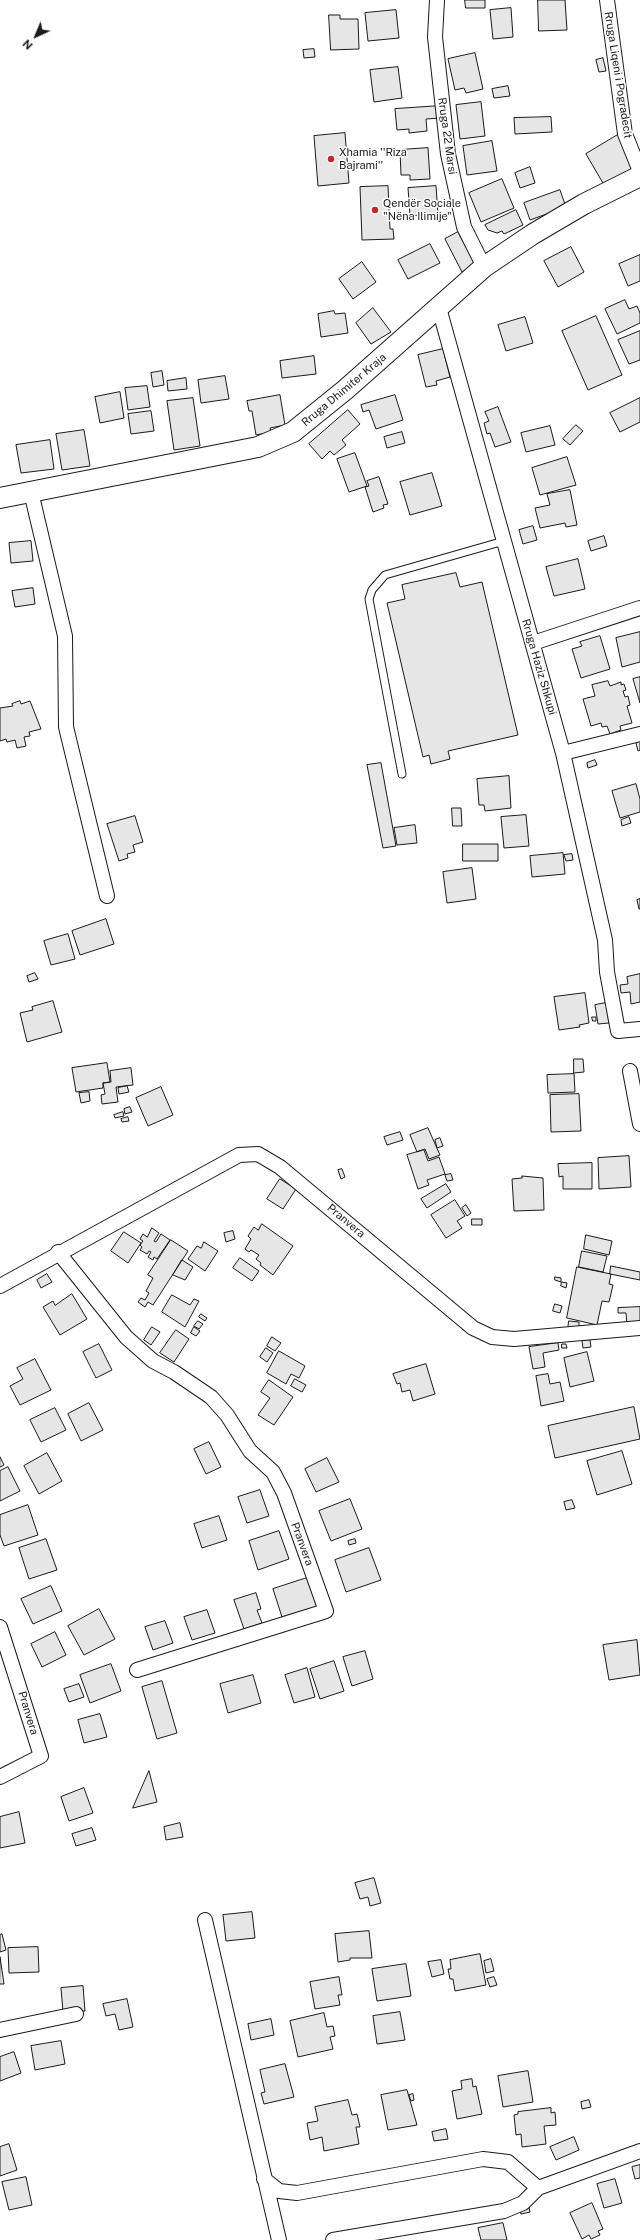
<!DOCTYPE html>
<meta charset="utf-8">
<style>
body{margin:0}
#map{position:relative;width:640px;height:2240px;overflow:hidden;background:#fff;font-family:"Public Sans",sans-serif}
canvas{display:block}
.north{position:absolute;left:16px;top:16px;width:40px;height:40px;-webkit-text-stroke:3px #fff;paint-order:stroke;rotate:224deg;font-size:11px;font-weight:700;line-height:16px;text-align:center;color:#1a1a1a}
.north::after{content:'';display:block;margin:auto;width:14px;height:18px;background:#1a1a1a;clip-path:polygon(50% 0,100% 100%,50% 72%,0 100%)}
</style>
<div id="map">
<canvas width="640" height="2240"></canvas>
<div class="north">N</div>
</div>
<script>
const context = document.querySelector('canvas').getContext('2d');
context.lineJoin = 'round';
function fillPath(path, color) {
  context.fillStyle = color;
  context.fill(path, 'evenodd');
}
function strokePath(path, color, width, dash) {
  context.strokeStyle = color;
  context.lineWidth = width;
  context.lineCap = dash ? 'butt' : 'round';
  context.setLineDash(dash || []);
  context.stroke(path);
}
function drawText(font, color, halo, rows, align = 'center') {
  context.font = font + ' "Public Sans",sans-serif';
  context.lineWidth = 3;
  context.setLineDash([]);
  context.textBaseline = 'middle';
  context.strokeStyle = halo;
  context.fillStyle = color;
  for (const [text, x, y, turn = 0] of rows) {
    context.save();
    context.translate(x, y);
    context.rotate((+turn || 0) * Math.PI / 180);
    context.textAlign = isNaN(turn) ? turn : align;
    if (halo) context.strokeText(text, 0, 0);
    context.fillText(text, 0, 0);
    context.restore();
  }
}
const building = new Path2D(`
 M 465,0 L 485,0 L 485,8 L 466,8 Z
 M 538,0 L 565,0 L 567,30 L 539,31 Z
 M 511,8 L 513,37 L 493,39 L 490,10 Z
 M 396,10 L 399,38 L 368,41 L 365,13 Z
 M 329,15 L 340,15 L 340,19 L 358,19 L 359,49 L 331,50 Z
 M 314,49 L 315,57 L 304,58 L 303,50 Z
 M 475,53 L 483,89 L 466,93 L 464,88 L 455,90 L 448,59 Z
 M 603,58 L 606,71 L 599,72 L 596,60 Z
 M 398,67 L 402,98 L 374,102 L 370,70 Z
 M 508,86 L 510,96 L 494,98 L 492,89 Z
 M 481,102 L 485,136 L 460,139 L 456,105 Z
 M 440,106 L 441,118 L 426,119 L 427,131 L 409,133 L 409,129 L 397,130 L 395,109 Z
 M 551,117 L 552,132 L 515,134 L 514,118 Z
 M 345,133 L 349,183 L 318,186 L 314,136 Z
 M 621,133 L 634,175 L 607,190 L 586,154 Z
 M 492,141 L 497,171 L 467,175 L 463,146 Z
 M 428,148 L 430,179 L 410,180 L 410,175 L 401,175 L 400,150 Z
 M 530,167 L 535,183 L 520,188 L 515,173 Z
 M 502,179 L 514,208 L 481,222 L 469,193 Z
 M 388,186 L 390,229 L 393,229 L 394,239 L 362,240 L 360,187 Z
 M 436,186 L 438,214 L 410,216 L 408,188 Z
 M 560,190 L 566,207 L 530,220 L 524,203 Z
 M 516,210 L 523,225 L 504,234 L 502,231 L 497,233 L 488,230 L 485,225 Z
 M 458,232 L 475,265 L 462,272 L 445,239 Z
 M 430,244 L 440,263 L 408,279 L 398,260 Z
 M 571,247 L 584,272 L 558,287 L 544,261 Z
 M 640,255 L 640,281 L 628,286 L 619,264 Z
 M 362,262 L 376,282 L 353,299 L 339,279 Z
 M 625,300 L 629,309 L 637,306 L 640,313 L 640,323 L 617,334 L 605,309 Z
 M 373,308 L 391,332 L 371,344 L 356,323 Z
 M 334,311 L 335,314 L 345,313 L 348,333 L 321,337 L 318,314 Z
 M 596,316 L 622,375 L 588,390 L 562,331 Z
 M 525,317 L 533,343 L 506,351 L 498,325 Z
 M 640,331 L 640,360 L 629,364 L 618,340 Z
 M 443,349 L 450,377 L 436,381 L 437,385 L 426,387 L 418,355 Z
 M 314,356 L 316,374 L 282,378 L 280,361 Z
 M 162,371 L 164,385 L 153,387 L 151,373 Z
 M 225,376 L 229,399 L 201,403 L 198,380 Z
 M 186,378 L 187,389 L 168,391 L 167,381 Z
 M 147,386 L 150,407 L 128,410 L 125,388 Z
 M 120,392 L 124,418 L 100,423 L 95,397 Z
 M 280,395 L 285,425 L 270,428 L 271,432 L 256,435 L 252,411 L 249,411 L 247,401 Z
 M 395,395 L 403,420 L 376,429 L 369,410 L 363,412 L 361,405 Z
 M 193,398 L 200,446 L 174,450 L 167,401 Z
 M 640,398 L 640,422 L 620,432 L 610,413 Z
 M 498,407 L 511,442 L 495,447 L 490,433 L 487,434 L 484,423 L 489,421 L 485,412 Z
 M 348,410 L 360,424 L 342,440 L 346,445 L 334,455 L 330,451 L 322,459 L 309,444 Z
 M 151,411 L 154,431 L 131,434 L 128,414 Z
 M 576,425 L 583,431 L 570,445 L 563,439 Z
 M 550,426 L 555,445 L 526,452 L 521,433 Z
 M 84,430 L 90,466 L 62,470 L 56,434 Z
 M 402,432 L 405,443 L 387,448 L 384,437 Z
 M 50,440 L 54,469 L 21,473 L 16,445 Z
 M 355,453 L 367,486 L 349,492 L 337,459 Z
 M 567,457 L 576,485 L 540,495 L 532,468 Z
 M 432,473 L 442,506 L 410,515 L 400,482 Z
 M 379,477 L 388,504 L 383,505 L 384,508 L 373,512 L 365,487 L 369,486 L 367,481 Z
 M 570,490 L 577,525 L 566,527 L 565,523 L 540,528 L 535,508 L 550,505 L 547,494 Z
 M 533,526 L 537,540 L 523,544 L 519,530 Z
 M 604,536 L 607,546 L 591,551 L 588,541 Z
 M 31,541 L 33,561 L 11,563 L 9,543 Z
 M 578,559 L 585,589 L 554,596 L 546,567 Z
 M 456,573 L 460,587 L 482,582 L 518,735 L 448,751 L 450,759 L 431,764 L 429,755 L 423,757 L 387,603 L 405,599 L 402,585 Z
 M 33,588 L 35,604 L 15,607 L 12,591 Z
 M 640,632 L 640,662 L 622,667 L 616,638 Z
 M 600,636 L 610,669 L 581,678 L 572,649 L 582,646 L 580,642 Z
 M 640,677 L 640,703 L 633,679 Z
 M 608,681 L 610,686 L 621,682 L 621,685 L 624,684 L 626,690 L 623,691 L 625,697 L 628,696 L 630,705 L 627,706 L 632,723 L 620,726 L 621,730 L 610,734 L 607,726 L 602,727 L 601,723 L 591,726 L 583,699 L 595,696 L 592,685 Z
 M 20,701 L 21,704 L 30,701 L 41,729 L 29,732 L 30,736 L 24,737 L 26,746 L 17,748 L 15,740 L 7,742 L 6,739 L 0,741 L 0,708 L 13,706 L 12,704 Z
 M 640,741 L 640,750 L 638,751 L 636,743 Z
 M 595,760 L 597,765 L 588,768 L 587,763 Z
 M 381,763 L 396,846 L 383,848 L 367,765 Z
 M 509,776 L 511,808 L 485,811 L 484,805 L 479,805 L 477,779 Z
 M 636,784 L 640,799 L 640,812 L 620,818 L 612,791 Z
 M 452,808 L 461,808 L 462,826 L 453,826 Z
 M 526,815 L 529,846 L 504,848 L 501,817 Z
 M 135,816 L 143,842 L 133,845 L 135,852 L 127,854 L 128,858 L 119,861 L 107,824 Z
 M 629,817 L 631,823 L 622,826 L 621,820 Z
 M 415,825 L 417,843 L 397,845 L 394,828 Z
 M 463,844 L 498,844 L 498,861 L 463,861 Z
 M 563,853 L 565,874 L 532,877 L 530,856 Z
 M 572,854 L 573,860 L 566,861 L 564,855 Z
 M 472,868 L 476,899 L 447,903 L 443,872 Z
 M 640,899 L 640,909 L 639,909 L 637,900 Z
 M 106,919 L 114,944 L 80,955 L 72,931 Z
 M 68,934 L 75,959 L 51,965 L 44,941 Z
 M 35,973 L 38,979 L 29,982 L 27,976 Z
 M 640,974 L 640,1002 L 631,1004 L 630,992 L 621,993 L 620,985 L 628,984 L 627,977 Z
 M 585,993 L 589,1023 L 579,1025 L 580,1027 L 559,1030 L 554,997 Z
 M 53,1001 L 62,1032 L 27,1042 L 20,1013 L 33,1010 L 32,1007 Z
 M 606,1003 L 609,1023 L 598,1024 L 595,1005 Z
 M 592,1017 L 596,1017 L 596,1021 L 593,1021 Z
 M 574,1059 L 583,1059 L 584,1072 L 574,1073 Z
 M 107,1063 L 110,1082 L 103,1083 L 103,1088 L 76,1092 L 72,1068 Z
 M 131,1068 L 133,1085 L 116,1087 L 118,1102 L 102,1104 L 101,1095 L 105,1094 L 103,1083 L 111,1082 L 110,1071 Z
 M 574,1074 L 575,1092 L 548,1093 L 547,1075 Z
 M 127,1086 L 129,1092 L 119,1094 L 118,1088 Z
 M 161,1087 L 173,1115 L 148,1126 L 136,1098 Z
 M 89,1092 L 90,1101 L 81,1103 L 79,1093 Z
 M 579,1094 L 581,1131 L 551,1132 L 550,1095 Z
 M 130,1107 L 132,1112 L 125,1114 L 124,1109 Z
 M 123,1112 L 124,1116 L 115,1118 L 114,1115 Z
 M 128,1117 L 129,1121 L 122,1122 L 121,1119 Z
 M 428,1128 L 440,1155 L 429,1159 L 425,1149 L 417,1152 L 410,1135 Z
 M 400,1132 L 403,1140 L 387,1145 L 384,1137 Z
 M 440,1138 L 443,1146 L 437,1148 L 435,1140 Z
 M 424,1150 L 428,1161 L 439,1157 L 445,1174 L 427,1180 L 429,1185 L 418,1189 L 407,1155 Z
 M 629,1156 L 631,1187 L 599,1189 L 598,1158 Z
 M 592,1163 L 592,1189 L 563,1189 L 563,1176 L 559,1177 L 558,1164 Z
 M 342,1169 L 345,1177 L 341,1179 L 338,1170 Z
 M 451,1174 L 453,1180 L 447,1181 L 445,1175 Z
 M 522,1176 L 543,1178 L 544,1210 L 514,1211 L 512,1179 L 522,1178 Z
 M 280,1179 L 296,1189 L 283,1209 L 267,1199 Z
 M 446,1184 L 451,1192 L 427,1208 L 421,1199 Z
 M 455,1200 L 465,1216 L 457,1221 L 462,1228 L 446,1238 L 431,1215 Z
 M 466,1205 L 471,1213 L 467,1216 L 462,1208 Z
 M 472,1219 L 482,1219 L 482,1225 L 472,1225 Z
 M 262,1224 L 293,1246 L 273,1275 L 260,1265 L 261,1263 L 256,1259 L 259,1255 L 251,1250 L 249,1252 L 245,1249 L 251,1239 L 248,1236 L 254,1227 L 258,1230 Z
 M 152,1228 L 159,1233 L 154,1241 L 156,1242 L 161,1234 L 170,1240 L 157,1259 L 154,1257 L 153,1260 L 148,1257 L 151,1252 L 149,1251 L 147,1254 L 140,1250 L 142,1247 L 140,1245 L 143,1241 L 140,1239 L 143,1234 L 147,1237 Z
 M 233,1231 L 235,1239 L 226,1242 L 224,1233 Z
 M 124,1232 L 141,1243 L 128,1263 L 111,1251 Z
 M 586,1235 L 612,1241 L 609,1255 L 584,1249 Z
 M 171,1240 L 188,1251 L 153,1305 L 148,1302 L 145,1307 L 138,1302 L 141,1298 L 145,1300 L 149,1293 L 146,1291 L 153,1278 L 148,1275 Z
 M 204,1242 L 218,1251 L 205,1271 L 188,1259 L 197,1246 L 201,1248 Z
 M 582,1251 L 607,1256 L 603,1272 L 579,1267 Z
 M 240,1258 L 259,1271 L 252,1281 L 233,1268 Z
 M 182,1260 L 193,1267 L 185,1280 L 173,1275 Z
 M 611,1266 L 640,1272 L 640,1280 L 610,1274 Z
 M 577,1267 L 611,1274 L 609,1284 L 613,1285 L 609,1302 L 602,1301 L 597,1325 L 567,1318 Z
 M 47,1274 L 52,1282 L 41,1288 L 37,1280 Z
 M 555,1277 L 561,1278 L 561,1282 L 555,1280 Z
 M 562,1282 L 567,1283 L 566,1288 L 561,1286 Z
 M 72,1294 L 87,1319 L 60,1335 L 43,1307 L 53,1301 L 55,1305 Z
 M 172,1295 L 190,1305 L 194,1299 L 199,1301 L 185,1327 L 162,1312 Z
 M 555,1304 L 562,1306 L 560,1313 L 553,1311 Z
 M 640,1307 L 640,1325 L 627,1325 L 626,1313 L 618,1313 L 618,1308 Z
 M 201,1314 L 207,1318 L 205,1321 L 199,1317 Z
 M 198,1321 L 203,1324 L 199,1329 L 194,1326 Z
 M 569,1321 L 579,1322 L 579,1329 L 568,1330 Z
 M 152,1327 L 160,1332 L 151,1345 L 144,1340 Z
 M 194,1327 L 200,1331 L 196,1336 L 191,1333 Z
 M 176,1330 L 189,1339 L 174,1362 L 160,1353 Z
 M 272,1337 L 281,1343 L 275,1351 L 267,1346 Z
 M 590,1340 L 591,1347 L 583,1348 L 582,1341 Z
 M 558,1343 L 559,1350 L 543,1353 L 545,1367 L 533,1369 L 529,1347 Z
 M 99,1344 L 112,1370 L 96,1378 L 83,1352 Z
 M 562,1344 L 566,1344 L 567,1348 L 562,1348 Z
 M 266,1348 L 273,1353 L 267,1362 L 260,1357 Z
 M 279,1351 L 305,1366 L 299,1378 L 291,1374 L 286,1384 L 267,1373 Z
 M 587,1352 L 594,1381 L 570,1387 L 564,1358 Z
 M 35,1359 L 51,1390 L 20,1405 L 10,1386 L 23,1379 L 17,1368 Z
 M 426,1364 L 435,1394 L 413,1401 L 410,1390 L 402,1392 L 400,1383 L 397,1384 L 393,1374 Z
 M 548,1374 L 550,1384 L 560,1382 L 564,1401 L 541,1406 L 536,1376 Z
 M 295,1379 L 306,1385 L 302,1392 L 291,1386 Z
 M 269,1380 L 293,1397 L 274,1425 L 258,1415 L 270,1398 L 261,1392 Z
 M 89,1403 L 103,1430 L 81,1441 L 68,1414 Z
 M 634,1407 L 640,1439 L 555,1458 L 548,1426 Z
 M 55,1408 L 66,1430 L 41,1442 L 30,1420 Z
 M 209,1442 L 221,1467 L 206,1474 L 194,1449 Z
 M 622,1451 L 632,1484 L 597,1495 L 587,1461 Z
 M 47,1453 L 62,1481 L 39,1494 L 24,1466 Z
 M 0,1457 L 4,1465 L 0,1467 Z
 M 327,1458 L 339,1482 L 316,1492 L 305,1469 Z
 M 8,1467 L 20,1491 L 0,1501 L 0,1471 Z
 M 260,1490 L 269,1516 L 247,1523 L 238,1497 Z
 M 350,1499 L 362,1529 L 331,1541 L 319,1511 Z
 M 572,1500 L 575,1508 L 566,1510 L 564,1502 Z
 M 28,1505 L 38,1535 L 4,1546 L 0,1535 L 0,1515 Z
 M 219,1516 L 227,1540 L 202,1548 L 194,1524 Z
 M 279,1531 L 289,1559 L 258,1570 L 249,1541 Z
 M 46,1539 L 57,1570 L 29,1579 L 19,1548 Z
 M 355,1539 L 356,1543 L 349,1545 L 348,1541 Z
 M 369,1548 L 381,1580 L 346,1592 L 335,1560 Z
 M 310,1577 L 319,1606 L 282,1617 L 273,1589 Z
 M 51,1586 L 62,1611 L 33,1624 L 21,1599 Z
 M 256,1593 L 261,1609 L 257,1610 L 262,1623 L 244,1629 L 234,1600 Z
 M 99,1609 L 115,1639 L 84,1655 L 68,1626 Z
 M 207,1610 L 215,1633 L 192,1640 L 184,1617 Z
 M 165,1621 L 173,1643 L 153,1650 L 145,1627 Z
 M 55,1632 L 66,1655 L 42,1667 L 31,1644 Z
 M 637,1640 L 640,1675 L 609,1680 L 603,1645 Z
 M 365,1651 L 373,1679 L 352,1686 L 343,1657 Z
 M 334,1661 L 344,1691 L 320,1699 L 310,1669 Z
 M 111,1664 L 121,1691 L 90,1703 L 80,1675 Z
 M 307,1668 L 315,1697 L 294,1703 L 285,1675 Z
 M 253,1675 L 261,1703 L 228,1713 L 220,1684 Z
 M 162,1681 L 177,1733 L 157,1739 L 142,1687 Z
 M 79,1684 L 84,1697 L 69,1702 L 64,1689 Z
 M 100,1714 L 107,1737 L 84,1743 L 78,1720 Z
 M 149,1771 L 157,1802 L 133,1808 Z
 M 84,1788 L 93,1813 L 69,1821 L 61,1797 Z
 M 19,1812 L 25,1843 L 0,1848 L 0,1817 Z
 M 180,1823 L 183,1837 L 166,1840 L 164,1827 Z
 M 92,1828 L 96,1840 L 76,1846 L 72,1834 Z
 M 374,1878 L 381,1903 L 370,1906 L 368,1897 L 360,1899 L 355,1883 Z
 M 252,1912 L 255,1938 L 226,1941 L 223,1915 Z
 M 369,1931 L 372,1958 L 350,1958 L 350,1960 L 338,1962 L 335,1934 Z
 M 2,1934 L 6,1950 L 0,1952 L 0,1935 Z
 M 38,1947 L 39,1972 L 9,1973 L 8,1948 Z
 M 480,1954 L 486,1985 L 455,1991 L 453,1979 L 450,1979 L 448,1969 L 451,1969 L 450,1960 Z
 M 0,1957 L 4,1984 L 0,1984 Z
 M 491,1959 L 494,1971 L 486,1973 L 484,1961 Z
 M 441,1960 L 444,1974 L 432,1977 L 428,1962 Z
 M 406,1964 L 411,1996 L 377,2001 L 372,1969 Z
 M 339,1977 L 342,1995 L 338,1995 L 340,2005 L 315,2009 L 310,1982 Z
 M 494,1977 L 497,1985 L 490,1987 L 487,1979 Z
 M 83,1986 L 85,2011 L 63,2012 L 61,1988 Z
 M 127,1999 L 133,2027 L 119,2030 L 115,2014 L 106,2016 L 103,2004 Z
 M 400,2012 L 405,2040 L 377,2044 L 373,2016 Z
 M 324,2013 L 327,2027 L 333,2026 L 335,2036 L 330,2037 L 333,2049 L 298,2057 L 290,2021 Z
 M 271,2019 L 274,2035 L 251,2040 L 248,2024 Z
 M 61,2041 L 65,2064 L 35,2070 L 31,2046 Z
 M 14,2052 L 21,2073 L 0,2081 L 0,2057 Z
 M 285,2064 L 294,2097 L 264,2104 L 261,2093 L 265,2092 L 260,2070 Z
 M 528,2071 L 533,2102 L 503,2107 L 498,2076 Z
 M 472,2079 L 473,2087 L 476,2086 L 482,2114 L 457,2119 L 452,2091 L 462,2089 L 461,2081 Z
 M 407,2090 L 417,2125 L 388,2130 L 381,2095 Z
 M 413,2094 L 414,2100 L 411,2101 L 409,2095 Z
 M 348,2100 L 352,2115 L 357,2114 L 360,2127 L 356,2127 L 359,2144 L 324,2151 L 322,2137 L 310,2140 L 307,2123 L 318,2121 L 315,2107 Z
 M 589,2100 L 591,2107 L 582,2109 L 581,2102 Z
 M 551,2108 L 551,2113 L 555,2112 L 556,2125 L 544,2126 L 546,2144 L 522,2147 L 521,2134 L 516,2135 L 514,2115 L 518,2114 L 518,2112 Z
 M 446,2129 L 448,2139 L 434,2141 L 432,2132 Z
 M 574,2137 L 579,2150 L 556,2160 L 550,2147 Z
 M 9,2144 L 17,2170 L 0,2176 L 0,2147 Z
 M 640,2165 L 640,2178 L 635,2179 L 632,2167 Z
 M 26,2177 L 32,2205 L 9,2210 L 2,2182 Z
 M 615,2179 L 622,2203 L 604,2208 L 597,2184 Z
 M 592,2203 L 603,2229 L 598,2231 L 600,2235 L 591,2239 L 589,2235 L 582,2239 L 570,2213 Z
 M 529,2207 L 530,2212 L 521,2214 L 520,2208 Z
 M 503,2223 L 507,2240 L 481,2240 L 478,2228 Z`);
fillPath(building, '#e6e6e6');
strokePath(building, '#1a1a1a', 1);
const lane = new Path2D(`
 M 402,774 L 369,599 L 372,590 L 385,575 L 504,541`);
const street = new Path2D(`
 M 437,0 L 435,37 L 448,154 L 464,227 L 484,267
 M 607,0 L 625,134 L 640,171
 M 439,308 L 563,753 L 605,940 L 607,972 L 618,1031 L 640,1029
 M 31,492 L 65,636 L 66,727 L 107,896
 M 533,643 L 640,608
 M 563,753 L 640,734
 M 630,1071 L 640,1124
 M 58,1252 L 126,1337 L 153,1361 L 174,1372 L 211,1397 L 227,1415 L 250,1451 L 273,1472 L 284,1493 L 326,1611 L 137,1670
 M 0,1286 L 239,1155 L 258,1154 L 280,1167 L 473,1328 L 492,1337 L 514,1339 L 640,1328
 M 0,1627 L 41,1756 L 0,1777
 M 205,1920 L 279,2240
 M 0,2030 L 76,2014
 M 264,2179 L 279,2191 L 297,2193 L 483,2159 L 508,2162 L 538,2188
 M 333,2240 L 504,2211 L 523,2203 L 538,2188 L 640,2151`);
const secondary = new Path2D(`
 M 0,498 L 258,447 L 293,432 L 345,390 L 484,267 L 533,234 L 584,204 L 640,176`);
strokePath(lane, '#1a1a1a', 9);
strokePath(street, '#1a1a1a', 16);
strokePath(secondary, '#1a1a1a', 22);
strokePath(lane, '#fff', 7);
strokePath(street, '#fff', 14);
strokePath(secondary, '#fff', 20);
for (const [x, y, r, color] of [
 [331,159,4,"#c62828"],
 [375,210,4,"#c62828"]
]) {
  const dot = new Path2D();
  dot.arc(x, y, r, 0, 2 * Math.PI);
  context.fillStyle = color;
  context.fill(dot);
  strokePath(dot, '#fff', 1.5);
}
drawText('11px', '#1a1a1a', '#fff', [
 ["Rruga Liqeni i Pogradecit",618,75,81],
 ["Rruga 22 Marsi",447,136,82],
 ["Rruga Dhimiter Kraja",344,390,-40],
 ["Rruga Haziz Shkupi",539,667,74],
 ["Pranvera",346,1221,40],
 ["Pranvera",302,1544,70],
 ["Pranvera",28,1713,73]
]);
drawText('11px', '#1a1a1a', '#fff', [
 ["Xhamia ''Riza",339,153],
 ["Bajrami''",339,166],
 ["Qendër Sociale",383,204],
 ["\"Nëna Ilimije\"",383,217]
], 'left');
</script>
